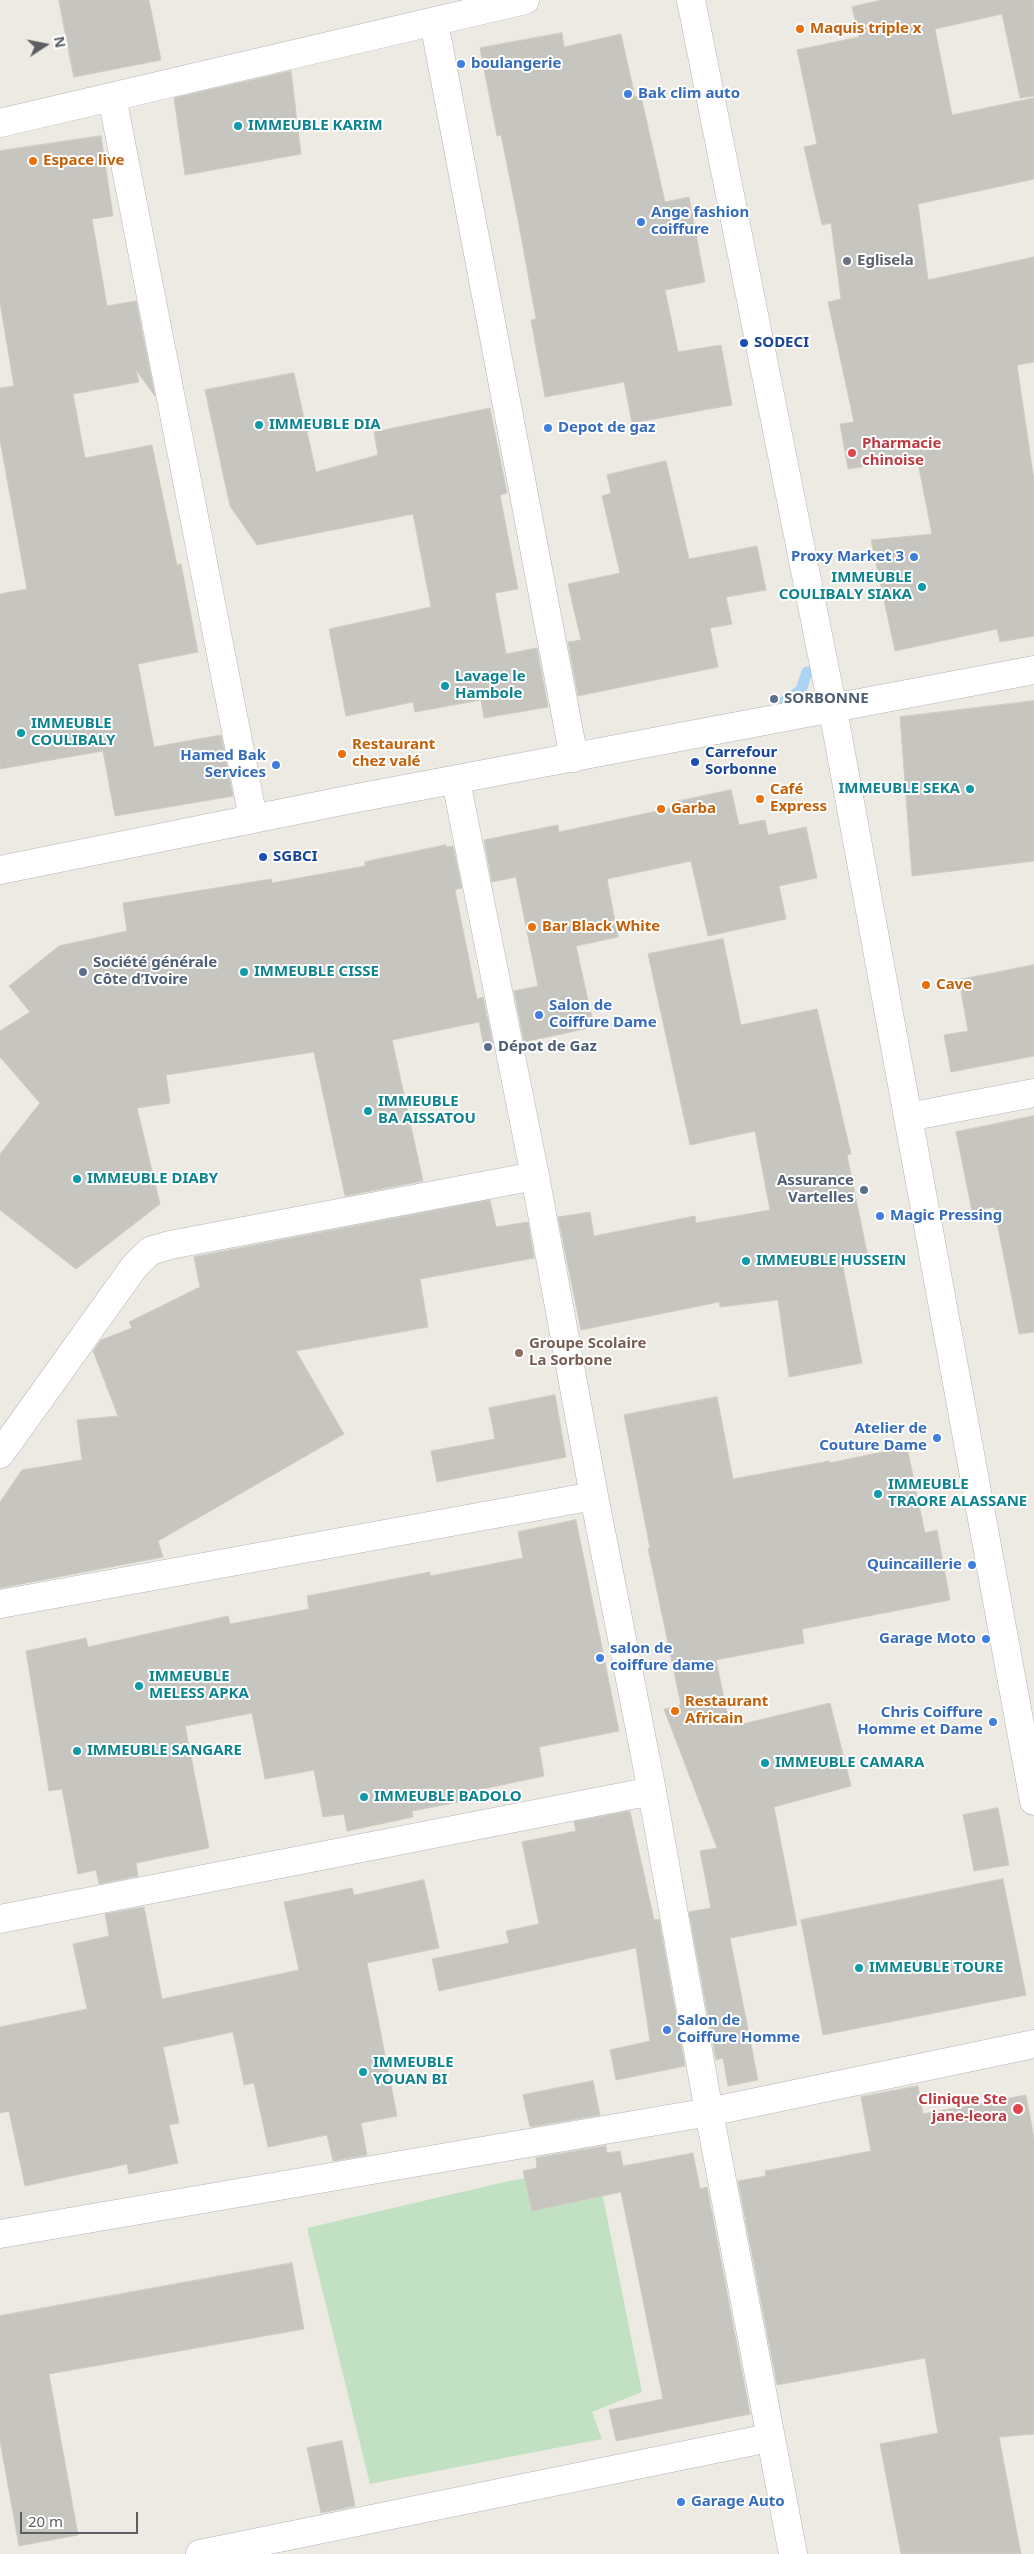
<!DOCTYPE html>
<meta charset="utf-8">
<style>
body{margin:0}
#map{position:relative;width:1034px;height:2554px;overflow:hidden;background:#eceae3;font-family:"Noto Sans",sans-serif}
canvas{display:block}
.north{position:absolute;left:20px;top:20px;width:50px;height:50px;-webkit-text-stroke:4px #fff;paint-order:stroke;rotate:79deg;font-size:14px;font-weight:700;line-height:20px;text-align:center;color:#5b5e62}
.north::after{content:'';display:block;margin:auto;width:18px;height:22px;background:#5b5e62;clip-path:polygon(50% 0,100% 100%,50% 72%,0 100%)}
.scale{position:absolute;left:20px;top:2512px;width:118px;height:22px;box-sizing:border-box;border:2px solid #5b5e62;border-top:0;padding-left:6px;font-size:15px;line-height:18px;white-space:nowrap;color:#5b5e62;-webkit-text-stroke:4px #fff;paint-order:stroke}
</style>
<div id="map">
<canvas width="1034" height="2554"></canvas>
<div class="north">N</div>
<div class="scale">20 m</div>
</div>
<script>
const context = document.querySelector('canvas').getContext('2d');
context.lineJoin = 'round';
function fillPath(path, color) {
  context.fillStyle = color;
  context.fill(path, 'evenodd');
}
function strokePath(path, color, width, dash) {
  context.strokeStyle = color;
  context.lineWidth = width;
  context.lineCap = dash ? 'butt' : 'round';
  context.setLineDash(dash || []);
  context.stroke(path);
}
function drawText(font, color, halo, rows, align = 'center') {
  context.font = font + ' "Noto Sans",sans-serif';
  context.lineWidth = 4;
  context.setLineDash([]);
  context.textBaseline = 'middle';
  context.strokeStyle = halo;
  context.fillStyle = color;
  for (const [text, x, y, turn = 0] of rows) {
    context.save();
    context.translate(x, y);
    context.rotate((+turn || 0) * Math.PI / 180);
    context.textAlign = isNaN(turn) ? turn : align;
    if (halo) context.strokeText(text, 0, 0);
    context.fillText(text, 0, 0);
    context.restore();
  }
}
fillPath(new Path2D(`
 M 597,2167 L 642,2392 L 592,2412 L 602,2439 L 370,2484 L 307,2228 L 509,2181 Z`), '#c2e1c2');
strokePath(new Path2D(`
 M 785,701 L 801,690 L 807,672`), '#aad3f4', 11);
const building = new Path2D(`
 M 59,0 L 149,0 L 161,60 L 74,77 Z
 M 882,0 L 1034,0 L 1034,96 L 1020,98 L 1002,14 L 935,29 L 952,115 L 1034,98 L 1034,179 L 918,204 L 928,280 L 1034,257 L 1034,362 L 1017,365 L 1034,481 L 1034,636 L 1000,642 L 997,629 L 895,651 L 871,540 L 932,534 L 917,458 L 848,469 L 840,424 L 854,422 L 828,302 L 841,299 L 831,223 L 822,225 L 804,147 L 817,144 L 797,50 L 859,37 L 852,7 Z
 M 562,33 L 564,47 L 621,34 L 635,97 L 641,96 L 665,202 L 689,197 L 705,282 L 665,290 L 678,352 L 721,345 L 732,405 L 632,423 L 624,382 L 545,397 L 531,320 L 536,319 L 519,225 L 501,135 L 497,136 L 480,48 Z
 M 291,71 L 301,154 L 185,175 L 174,98 Z
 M 101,136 L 113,216 L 92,219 L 107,306 L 136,301 L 155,396 L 136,370 L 139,382 L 73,394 L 85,458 L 152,445 L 177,565 L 181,564 L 198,652 L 138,664 L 154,747 L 221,735 L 233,796 L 115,816 L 103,751 L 0,769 L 0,594 L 27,589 L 0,440 L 0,388 L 14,386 L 0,303 L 0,151 Z
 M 294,373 L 316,472 L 378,455 L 374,432 L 490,408 L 507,493 L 500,495 L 518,589 L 495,593 L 506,654 L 537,648 L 548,707 L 484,718 L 481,700 L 415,712 L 413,702 L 346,716 L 329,629 L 431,607 L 413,514 L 257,545 L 230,506 L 205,390 Z
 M 666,461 L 689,559 L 757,546 L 766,590 L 726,597 L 732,624 L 710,628 L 718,667 L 578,696 L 568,642 L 581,640 L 568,584 L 620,573 L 602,496 L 611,493 L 607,475 Z
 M 1034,701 L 1034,861 L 912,876 L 900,717 Z
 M 731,790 L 739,825 L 765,820 L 768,835 L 806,827 L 817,878 L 779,886 L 786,919 L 708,936 L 691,861 L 607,879 L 618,937 L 576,946 L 594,1027 L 524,1042 L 514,991 L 538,986 L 516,877 L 492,882 L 484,840 L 558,825 L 559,832 L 676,807 L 675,802 Z
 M 446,845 L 446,847 L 453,846 L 462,888 L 455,890 L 477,999 L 483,997 L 494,1049 L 485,1051 L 479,1022 L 392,1040 L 423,1181 L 345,1196 L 314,1052 L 166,1075 L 170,1103 L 137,1108 L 160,1204 L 76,1269 L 0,1210 L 0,1154 L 40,1103 L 0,1057 L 0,1031 L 30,1012 L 9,986 L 59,946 L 127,931 L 123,903 L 271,879 L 272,883 L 365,866 L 365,862 Z
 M 723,939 L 741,1025 L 817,1009 L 851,1154 L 847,1155 L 868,1257 L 842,1262 L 862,1363 L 789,1377 L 778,1300 L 720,1307 L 719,1302 L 581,1330 L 558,1217 L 590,1212 L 594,1236 L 695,1216 L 696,1223 L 770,1210 L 755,1131 L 690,1145 L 648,954 Z
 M 1034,965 L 1034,1056 L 951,1072 L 944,1035 L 968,1031 L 959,980 Z
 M 1034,1116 L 1034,1332 L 1019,1334 L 994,1207 L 972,1211 L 956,1132 Z
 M 490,1200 L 496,1227 L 528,1222 L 534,1258 L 420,1279 L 428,1327 L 296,1351 L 344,1434 L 158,1541 L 163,1557 L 0,1588 L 0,1502 L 22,1470 L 82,1460 L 77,1420 L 118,1416 L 93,1351 L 101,1340 L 132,1328 L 129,1322 L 200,1287 L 194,1257 Z
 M 555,1395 L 566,1457 L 437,1482 L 431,1451 L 495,1439 L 489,1408 Z
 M 717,1397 L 733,1479 L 829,1461 L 829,1463 L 907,1447 L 925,1533 L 937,1530 L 950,1600 L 802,1629 L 804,1643 L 716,1660 L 730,1727 L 830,1703 L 851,1786 L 774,1807 L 797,1925 L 730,1938 L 758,2080 L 728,2086 L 723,2058 L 716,2060 L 689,1912 L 711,1908 L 700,1851 L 717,1848 L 664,1709 L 681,1705 L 648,1548 L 650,1548 L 624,1415 Z
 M 576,1520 L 619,1731 L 539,1747 L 544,1776 L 473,1791 L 475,1799 L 412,1811 L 413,1817 L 347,1831 L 344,1814 L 323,1817 L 314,1770 L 265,1779 L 252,1713 L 185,1726 L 209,1848 L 136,1863 L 138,1876 L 99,1884 L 96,1870 L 78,1874 L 62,1789 L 49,1791 L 26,1651 L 86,1638 L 88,1647 L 228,1616 L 230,1624 L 309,1609 L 307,1596 L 430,1572 L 430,1576 L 523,1558 L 518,1532 Z
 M 998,1808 L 1009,1865 L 974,1871 L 963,1815 Z
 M 630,1811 L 654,1920 L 659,1919 L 685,2066 L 616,2080 L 610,2050 L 650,2041 L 636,1948 L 439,1991 L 432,1959 L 509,1943 L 506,1931 L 539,1924 L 522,1842 L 576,1831 L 574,1822 Z
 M 1003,1879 L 1026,1995 L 823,2035 L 801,1920 Z
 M 424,1880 L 439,1948 L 367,1963 L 397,2116 L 361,2123 L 367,2155 L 333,2161 L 327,2135 L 268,2147 L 254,2083 L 244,2085 L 233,2032 L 163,2047 L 179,2123 L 169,2125 L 178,2163 L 129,2174 L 127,2164 L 25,2186 L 9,2111 L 0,2113 L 0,2027 L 87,2009 L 73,1944 L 109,1936 L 105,1914 L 144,1907 L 162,1999 L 299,1970 L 284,1902 L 352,1888 L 354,1895 Z
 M 593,2081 L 600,2115 L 530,2127 L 523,2095 Z
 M 918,2086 L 923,2114 L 1026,2095 L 1034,2138 L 1034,2434 L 999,2437 L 1021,2554 L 901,2554 L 880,2444 L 938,2433 L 925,2358 L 777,2385 L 738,2181 L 766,2176 L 765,2171 L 871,2151 L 861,2097 Z
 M 606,2146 L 607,2153 L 620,2151 L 623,2166 L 693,2153 L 700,2189 L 707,2187 L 750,2414 L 616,2441 L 609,2410 L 663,2399 L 621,2192 L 532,2211 L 523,2171 L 537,2168 L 536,2158 Z
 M 292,2263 L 304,2329 L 49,2374 L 78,2535 L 19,2546 L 0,2441 L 0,2316 Z
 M 342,2441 L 355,2506 L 321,2513 L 307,2448 Z`);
fillPath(building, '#c7c5c0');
strokePath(building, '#d0ccc2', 1);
const street = new Path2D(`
 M 691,0 L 833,710 L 1034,1801
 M 434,22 L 574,758
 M 112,97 L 253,818
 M 0,123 L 525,0
 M 456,781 L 535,1176 L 594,1496 L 652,1791 L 709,2112 L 793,2554
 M 908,1117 L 1034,1093
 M 0,1454 L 134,1267 L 150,1251 L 170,1245 L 535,1176
 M 0,1604 L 594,1496
 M 0,1919 L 652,1791
 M 0,2234 L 709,2112 L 1034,2044
 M 200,2554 L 769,2438`);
const secondary = new Path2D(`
 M 0,870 L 352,799 L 1034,670`);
strokePath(street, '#b0b3b7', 29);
strokePath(secondary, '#afb2b6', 29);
strokePath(street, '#fff', 28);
strokePath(secondary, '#fff', 28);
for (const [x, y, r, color] of [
 [800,29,5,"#e8710a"],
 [461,64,5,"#3f7fe0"],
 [628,94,5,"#3f7fe0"],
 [238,126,5,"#0f9aa8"],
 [33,161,5,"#e8710a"],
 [641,222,5,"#3f7fe0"],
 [847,261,5,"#6b7280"],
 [744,343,5,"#1a4fb4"],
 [259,425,5,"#0f9aa8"],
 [548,428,5,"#3f7fe0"],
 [852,453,5,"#e0444e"],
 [914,557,5,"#3f7fe0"],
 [922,587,5,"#0f9aa8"],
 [445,686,5,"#0f9aa8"],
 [774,699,5,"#5c6f8a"],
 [21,733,5,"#0f9aa8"],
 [342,754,5,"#e8710a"],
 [695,762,5,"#1a4fb4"],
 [276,765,5,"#3f7fe0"],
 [970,789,5,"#0f9aa8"],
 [760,799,5,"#e8710a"],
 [661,809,5,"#e8710a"],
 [263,857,5,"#1a4fb4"],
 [532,927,5,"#e8710a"],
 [83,972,5,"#5c6f8a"],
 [244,972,5,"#0f9aa8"],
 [926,985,5,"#e8710a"],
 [539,1015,5,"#3f7fe0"],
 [488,1047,5,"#5c6f8a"],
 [368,1111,5,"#0f9aa8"],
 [77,1179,5,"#0f9aa8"],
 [864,1190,5,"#5c6f8a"],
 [880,1216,5,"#3f7fe0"],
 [746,1261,5,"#0f9aa8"],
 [519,1353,5,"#8d6e63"],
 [937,1438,5,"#3f7fe0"],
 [878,1494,5,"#0f9aa8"],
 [972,1565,5,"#3f7fe0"],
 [986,1639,5,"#3f7fe0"],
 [600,1658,5,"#3f7fe0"],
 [139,1686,5,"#0f9aa8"],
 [675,1711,5,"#e8710a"],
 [993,1722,5,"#3f7fe0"],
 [77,1751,5,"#0f9aa8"],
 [765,1763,5,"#0f9aa8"],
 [364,1797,5,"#0f9aa8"],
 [859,1968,5,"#0f9aa8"],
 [667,2030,5,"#3f7fe0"],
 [363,2072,5,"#0f9aa8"],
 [1018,2109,6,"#e0444e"],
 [681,2502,5,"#3f7fe0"]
]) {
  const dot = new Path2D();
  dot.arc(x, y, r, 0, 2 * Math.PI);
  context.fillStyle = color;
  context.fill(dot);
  strokePath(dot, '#fff', 2);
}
drawText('bold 15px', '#c56008', '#fff', [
 ["Maquis triple x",810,29],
 ["Espace live",43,161],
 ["Restaurant",352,745],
 ["chez valé",352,762],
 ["Café",770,790],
 ["Express",770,807],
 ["Garba",671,809],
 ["Bar Black White",542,927],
 ["Cave",936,985],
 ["Restaurant",685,1702],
 ["Africain",685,1719]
], 'left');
drawText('bold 15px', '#366cbe', '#fff', [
 ["boulangerie",471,64],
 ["Bak clim auto",638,94],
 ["Ange fashion",651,213],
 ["coiffure",651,230],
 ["Depot de gaz",558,428],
 ["Proxy Market 3",904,557,"right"],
 ["Hamed Bak",266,756,"right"],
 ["Services",266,773,"right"],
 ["Salon de",549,1006],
 ["Coiffure Dame",549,1023],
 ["Magic Pressing",890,1216],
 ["Atelier de",927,1429,"right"],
 ["Couture Dame",927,1446,"right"],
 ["Quincaillerie",962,1565,"right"],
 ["Garage Moto",976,1639,"right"],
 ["salon de",610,1649],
 ["coiffure dame",610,1666],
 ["Chris Coiffure",983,1713,"right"],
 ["Homme et Dame",983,1730,"right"],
 ["Salon de",677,2021],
 ["Coiffure Homme",677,2038],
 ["Garage Auto",691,2502]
], 'left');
drawText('bold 15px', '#0d838f', '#fff', [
 ["IMMEUBLE KARIM",248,126],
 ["IMMEUBLE DIA",269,425],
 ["IMMEUBLE",912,578,"right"],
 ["COULIBALY SIAKA",912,595,"right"],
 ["Lavage le",455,677],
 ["Hambole",455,694],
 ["IMMEUBLE",31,724],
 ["COULIBALY",31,741],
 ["IMMEUBLE SEKA",960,789,"right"],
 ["IMMEUBLE CISSE",254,972],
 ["IMMEUBLE",378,1102],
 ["BA AISSATOU",378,1119],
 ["IMMEUBLE DIABY",87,1179],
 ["IMMEUBLE HUSSEIN",756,1261],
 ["IMMEUBLE",888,1485],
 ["TRAORE ALASSANE",888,1502],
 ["IMMEUBLE",149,1677],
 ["MELESS APKA",149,1694],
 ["IMMEUBLE SANGARE",87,1751],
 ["IMMEUBLE CAMARA",775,1763],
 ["IMMEUBLE BADOLO",374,1797],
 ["IMMEUBLE TOURE",869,1968],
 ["IMMEUBLE",373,2063],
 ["YOUAN BI",373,2080]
], 'left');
drawText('bold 15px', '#5b616d', '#fff', [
 ["Eglisela",857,261]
], 'left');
drawText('bold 15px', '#164399', '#fff', [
 ["SODECI",754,343],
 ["Carrefour",705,753],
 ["Sorbonne",705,770],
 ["SGBCI",273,857]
], 'left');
drawText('bold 15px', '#be3a42', '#fff', [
 ["Pharmacie",862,444],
 ["chinoise",862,461],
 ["Clinique Ste",1007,2100,"right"],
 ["jane-leora",1007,2117,"right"]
], 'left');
drawText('bold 15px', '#4e5e75', '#fff', [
 ["SORBONNE",784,699],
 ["Société générale",93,963],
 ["Côte d’Ivoire",93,980],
 ["Dépot de Gaz",498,1047],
 ["Assurance",854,1181,"right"],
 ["Vartelles",854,1198,"right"]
], 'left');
drawText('bold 15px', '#785e54', '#fff', [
 ["Groupe Scolaire",529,1344],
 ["La Sorbone",529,1361]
], 'left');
</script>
